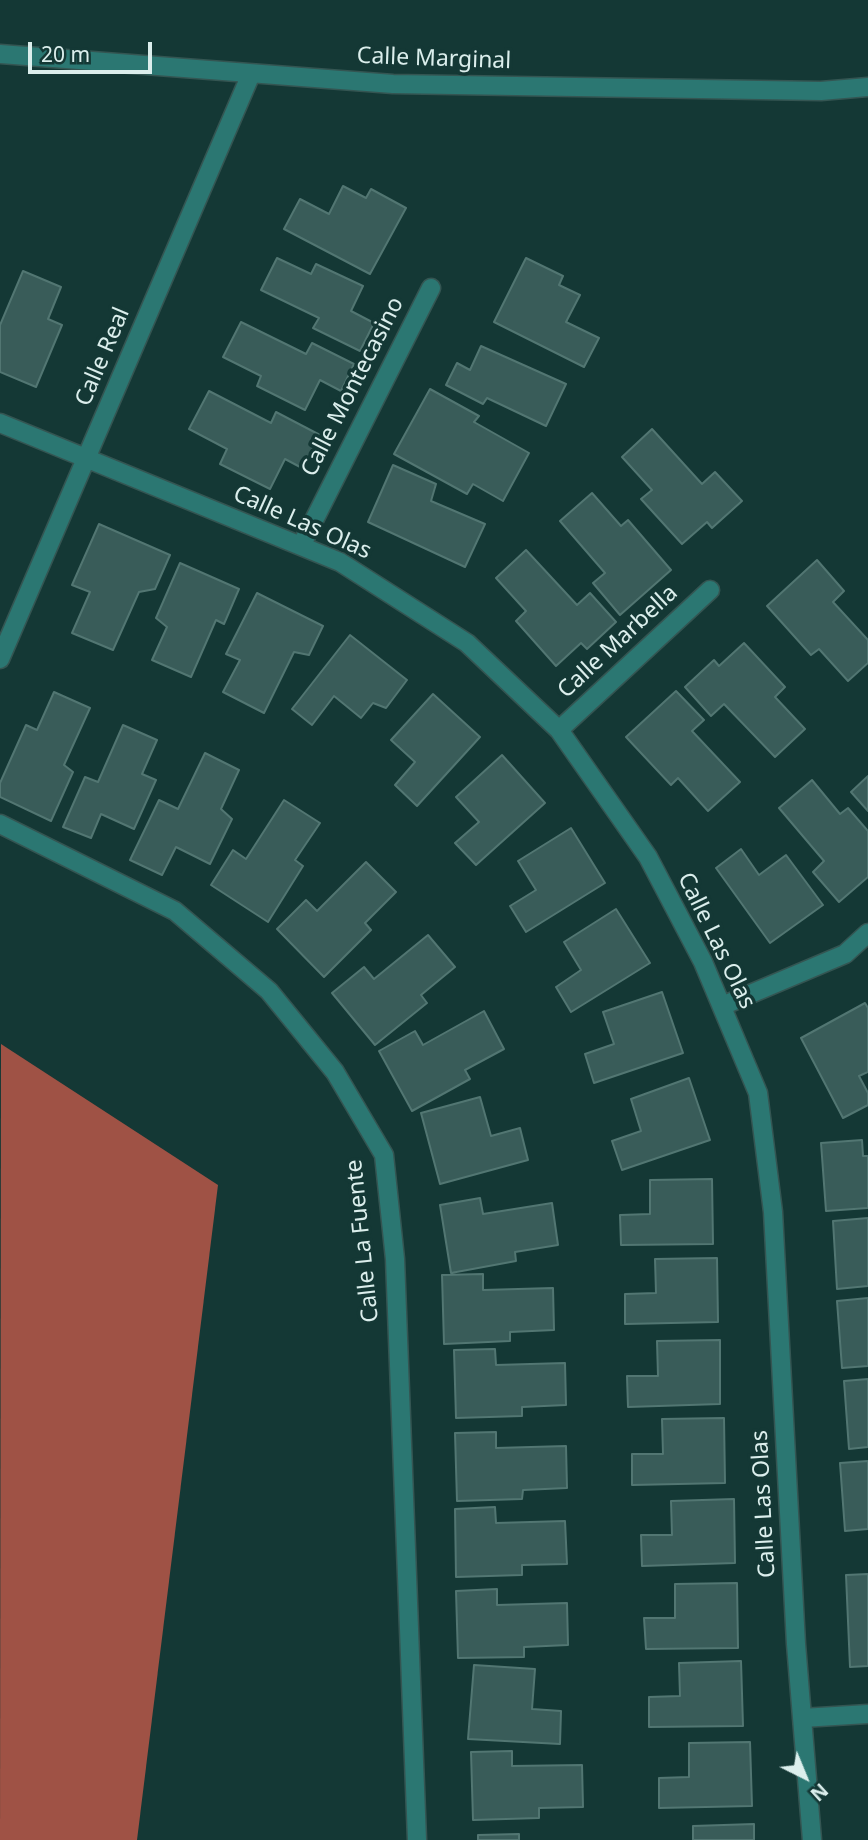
<!DOCTYPE html>
<style>
body{margin:0}
#map{position:relative;width:868px;height:1840px;overflow:hidden;background:#143835;font-family:"Noto Sans",sans-serif}
canvas{display:block}
.north{position:absolute;left:770px;top:1742px;width:70px;height:70px;-webkit-text-stroke:5px #143835;paint-order:stroke;rotate:137deg;font-size:19px;font-weight:700;line-height:28px;text-align:center;color:#dbeeec}
.north::after{content:'';display:block;margin:auto;width:24px;height:32px;background:#dbeeec;clip-path:polygon(50% 0,100% 100%,50% 72%,0 100%)}
.scale{position:absolute;left:28px;top:42px;width:124px;height:32px;box-sizing:border-box;border:4px solid #dbeeec;border-top:0;padding-left:9px;font-size:21px;line-height:24px;white-space:nowrap;color:#dbeeec;-webkit-text-stroke:5px #143835;paint-order:stroke}
</style>
<div id="map">
<canvas width="868" height="1840"></canvas>
<div class="north">N</div>
<div class="scale">20 m</div>
</div>
<script>
const context = document.querySelector('canvas').getContext('2d');
context.lineJoin = 'round';
function fillPath(path, color) {
  context.fillStyle = color;
  context.fill(path, 'evenodd');
}
function strokePath(path, color, width, dash) {
  context.strokeStyle = color;
  context.lineWidth = width;
  context.lineCap = dash ? 'butt' : 'round';
  context.setLineDash(dash || []);
  context.stroke(path);
}
function drawText(font, color, halo, rows, align = 'center') {
  context.font = font + ' "Noto Sans",sans-serif';
  context.lineWidth = 7;
  context.setLineDash([]);
  context.textBaseline = 'middle';
  context.strokeStyle = halo;
  context.fillStyle = color;
  for (const [text, x, y, turn = 0] of rows) {
    context.save();
    context.translate(x, y);
    context.rotate((+turn || 0) * Math.PI / 180);
    context.textAlign = isNaN(turn) ? turn : align;
    if (halo) context.strokeText(text, 0, 0);
    context.fillText(text, 0, 0);
    context.restore();
  }
}
fillPath(new Path2D(`
 M 1,1044 L 218,1185 L 137,1840 L 0,1840 Z`), '#9f5245');
const building = new Path2D(`
 M 343,186 L 366,198 L 371,189 L 406,208 L 370,274 L 284,229 L 300,199 L 329,214 Z
 M 277,258 L 311,274 L 316,264 L 363,286 L 351,311 L 374,323 L 360,351 L 313,328 L 319,318 L 261,290 Z
 M 526,258 L 563,276 L 559,285 L 580,295 L 566,322 L 599,338 L 584,367 L 494,322 Z
 M 23,271 L 61,287 L 48,319 L 62,325 L 36,387 L 0,372 L 0,325 Z
 M 241,322 L 306,354 L 312,343 L 354,364 L 341,391 L 320,380 L 305,410 L 257,386 L 261,376 L 223,357 Z
 M 481,346 L 566,384 L 546,426 L 487,398 L 483,404 L 446,385 L 457,363 L 470,370 Z
 M 430,389 L 479,416 L 474,422 L 529,453 L 503,501 L 473,484 L 467,494 L 394,454 Z
 M 209,391 L 271,423 L 276,412 L 320,435 L 302,468 L 285,459 L 270,489 L 220,464 L 227,449 L 189,429 Z
 M 652,429 L 702,484 L 715,472 L 742,501 L 712,528 L 707,522 L 682,544 L 641,499 L 652,490 L 622,457 Z
 M 393,465 L 436,484 L 431,501 L 485,524 L 465,567 L 368,522 Z
 M 592,493 L 621,526 L 628,520 L 671,570 L 620,615 L 593,583 L 605,573 L 560,521 Z
 M 99,524 L 170,555 L 155,589 L 139,592 L 113,650 L 72,633 L 90,592 L 72,585 Z
 M 526,550 L 577,605 L 590,593 L 616,622 L 587,649 L 581,643 L 556,666 L 516,621 L 526,611 L 496,578 Z
 M 817,560 L 844,591 L 833,602 L 868,640 L 868,663 L 848,681 L 819,649 L 811,655 L 767,606 Z
 M 180,563 L 239,589 L 224,624 L 216,620 L 191,677 L 152,660 L 167,627 L 156,618 Z
 M 257,593 L 323,626 L 309,655 L 294,652 L 264,713 L 223,692 L 240,660 L 226,654 Z
 M 350,635 L 407,680 L 386,708 L 373,703 L 361,718 L 334,696 L 312,725 L 292,709 Z
 M 744,643 L 785,687 L 775,697 L 805,729 L 775,757 L 724,704 L 711,716 L 685,687 L 714,660 L 719,666 Z
 M 676,691 L 704,720 L 692,731 L 740,782 L 708,811 L 678,778 L 671,785 L 626,737 Z
 M 54,692 L 90,708 L 64,765 L 73,772 L 51,821 L 0,797 L 0,783 L 26,725 L 37,730 Z
 M 433,694 L 480,737 L 417,806 L 395,785 L 415,762 L 391,740 Z
 M 123,725 L 157,740 L 142,774 L 156,780 L 134,829 L 101,814 L 91,838 L 63,827 L 85,777 L 98,782 Z
 M 205,753 L 239,770 L 221,809 L 232,819 L 210,864 L 176,847 L 162,875 L 130,860 L 159,800 L 178,809 Z
 M 502,755 L 545,803 L 476,865 L 455,843 L 479,822 L 456,797 Z
 M 868,776 L 868,811 L 851,792 Z
 M 812,780 L 840,814 L 848,808 L 868,831 L 868,877 L 839,902 L 813,872 L 824,861 L 779,808 Z
 M 284,800 L 320,823 L 295,860 L 303,866 L 268,922 L 211,885 L 233,850 L 246,859 Z
 M 571,828 L 605,883 L 526,932 L 510,906 L 536,890 L 518,861 Z
 M 741,849 L 759,875 L 786,855 L 823,905 L 770,943 L 716,868 Z
 M 366,862 L 396,892 L 365,923 L 371,930 L 324,977 L 277,929 L 306,900 L 317,911 Z
 M 616,909 L 650,963 L 571,1012 L 556,987 L 581,970 L 564,942 Z
 M 428,935 L 455,967 L 421,995 L 427,1003 L 375,1045 L 332,993 L 364,967 L 374,979 Z
 M 662,992 L 683,1053 L 594,1083 L 585,1054 L 614,1044 L 603,1012 Z
 M 865,1003 L 868,1008 L 868,1072 L 859,1076 L 868,1093 L 868,1105 L 843,1118 L 801,1038 Z
 M 484,1011 L 504,1049 L 465,1070 L 470,1079 L 412,1111 L 379,1051 L 415,1031 L 423,1045 Z
 M 689,1078 L 710,1140 L 622,1170 L 612,1141 L 641,1131 L 631,1099 Z
 M 480,1097 L 491,1136 L 520,1128 L 528,1160 L 440,1184 L 421,1113 Z
 M 862,1140 L 863,1156 L 868,1156 L 868,1208 L 826,1211 L 821,1143 Z
 M 712,1179 L 713,1244 L 621,1245 L 620,1215 L 650,1214 L 650,1180 Z
 M 480,1198 L 483,1214 L 552,1203 L 558,1245 L 515,1252 L 516,1261 L 451,1273 L 440,1205 Z
 M 868,1218 L 868,1286 L 837,1289 L 833,1221 Z
 M 717,1258 L 718,1322 L 625,1324 L 625,1294 L 656,1293 L 655,1259 Z
 M 483,1274 L 483,1290 L 553,1288 L 554,1330 L 510,1332 L 510,1341 L 444,1344 L 442,1275 Z
 M 868,1298 L 868,1366 L 842,1368 L 837,1301 Z
 M 720,1340 L 720,1404 L 628,1407 L 627,1376 L 658,1376 L 657,1341 Z
 M 495,1349 L 496,1365 L 565,1363 L 566,1405 L 522,1407 L 522,1416 L 456,1418 L 454,1350 Z
 M 868,1379 L 868,1447 L 849,1449 L 844,1381 Z
 M 724,1418 L 725,1483 L 632,1485 L 632,1454 L 663,1454 L 662,1419 Z
 M 496,1432 L 496,1448 L 566,1446 L 567,1488 L 523,1490 L 522,1499 L 457,1501 L 455,1433 Z
 M 868,1461 L 868,1529 L 845,1531 L 840,1463 Z
 M 734,1499 L 735,1563 L 642,1566 L 641,1535 L 672,1535 L 671,1501 Z
 M 495,1507 L 496,1523 L 565,1521 L 567,1564 L 522,1565 L 522,1575 L 456,1577 L 455,1509 Z
 M 868,1574 L 868,1666 L 850,1667 L 846,1575 Z
 M 737,1583 L 738,1648 L 646,1649 L 644,1618 L 675,1618 L 675,1584 Z
 M 497,1589 L 497,1605 L 567,1603 L 568,1645 L 524,1647 L 524,1657 L 458,1658 L 456,1591 Z
 M 741,1661 L 743,1726 L 649,1727 L 649,1697 L 680,1696 L 679,1663 Z
 M 474,1665 L 535,1669 L 532,1709 L 561,1711 L 560,1744 L 468,1739 Z
 M 750,1742 L 752,1806 L 659,1808 L 659,1778 L 689,1777 L 689,1743 Z
 M 512,1751 L 512,1766 L 582,1765 L 583,1807 L 539,1808 L 539,1818 L 473,1820 L 471,1752 Z
 M 754,1824 L 754,1840 L 693,1840 L 693,1826 Z
 M 519,1834 L 519,1840 L 478,1840 L 478,1835 Z`);
fillPath(building, '#395c59');
strokePath(building, '#527672', 2);
const street = new Path2D(`
 M 0,54 L 393,84 L 821,91 L 868,87
 M 0,423 L 340,562 L 467,643 L 559,730 L 648,857 L 703,962 L 758,1093 L 773,1212 L 796,1644 L 812,1840
 M 301,546 L 431,288
 M 0,659 L 251,74
 M 559,730 L 710,590
 M 0,824 L 175,911 L 269,991 L 335,1072 L 384,1155 L 395,1259 L 417,1840
 M 722,1006 L 845,954 L 868,933
 M 802,1718 L 868,1714`);
strokePath(street, '#345552', 21);
strokePath(street, '#2b7772', 18);
drawText('23px', '#dbeeec', '#143835', [
 ["Calle Marginal",434,59,2],
 ["Calle Real",103,357,-67],
 ["Calle Montecasino",353,387,-63],
 ["Calle Las Olas",302,523,24],
 ["Calle Marbella",618,642,-43],
 ["Calle Las Olas",716,941,64],
 ["Calle La Fuente",363,1241,-96],
 ["Calle Las Olas",764,1504,-93]
]);
</script>
